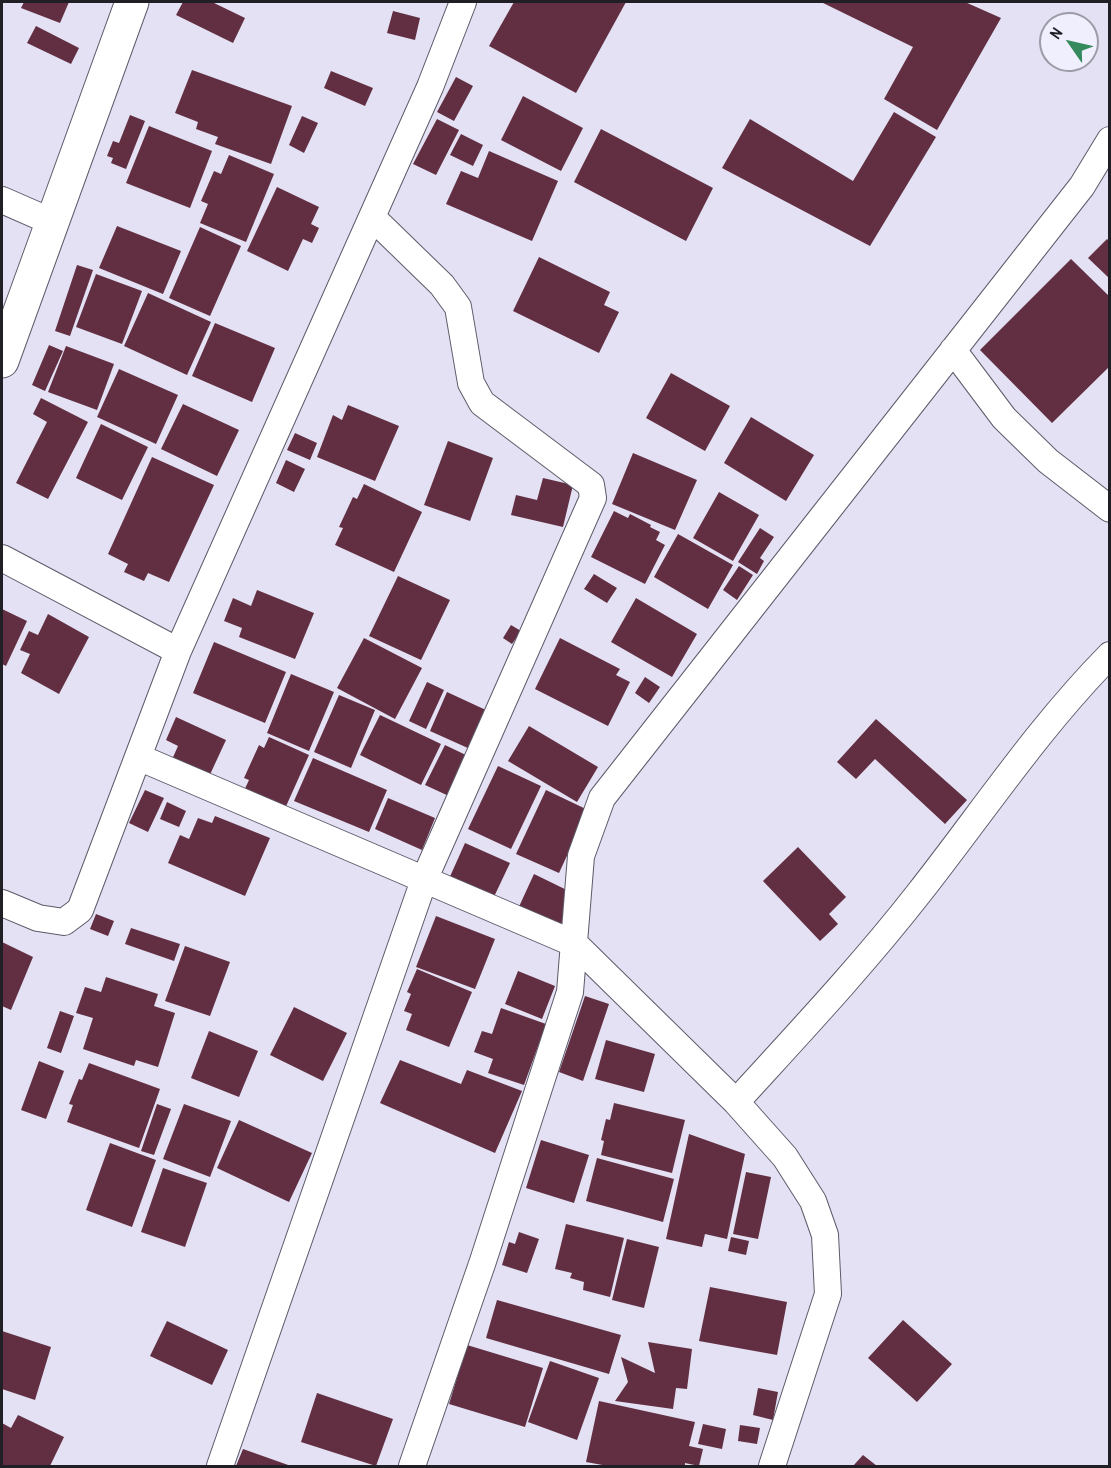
<!DOCTYPE html>
<style>
body{margin:0}
#map{position:relative;width:1111px;height:1468px;overflow:hidden;background:#e3e1f3;font-family:"Archivo Narrow",sans-serif}
canvas{display:block}
.frame{position:absolute;inset:0;border:3px solid #1f1f25;pointer-events:none}
.north{position:absolute;left:1039px;top:12px;width:60px;height:60px;box-sizing:border-box;background:#f0effe;border:2px solid #9c9ca7;border-radius:50%;rotate:304deg;font-size:16px;font-weight:700;line-height:24px;text-align:center;color:#1f1f25}
.north::after{content:'';display:block;margin:auto;width:21px;height:27px;background:#348a5d;clip-path:polygon(50% 0,100% 100%,50% 72%,0 100%)}
</style>
<div id="map">
<canvas width="1111" height="1468"></canvas>
<div class="frame"></div>
<div class="north">N</div>
</div>
<script>
const context = document.querySelector('canvas').getContext('2d');
context.lineJoin = 'round';
function fillPath(path, color) {
  context.fillStyle = color;
  context.fill(path, 'evenodd');
}
function strokePath(path, color, width, dash) {
  context.strokeStyle = color;
  context.lineWidth = width;
  context.lineCap = dash ? 'butt' : 'round';
  context.setLineDash(dash || []);
  context.stroke(path);
}
fillPath(new Path2D(`
 M 24,2 L 69,2 L 60,23 L 21,8 Z
 M 183,2 L 212,2 L 245,18 L 233,43 L 176,15 Z
 M 514,2 L 626,2 L 576,93 L 489,46 Z
 M 821,2 L 965,2 L 1001,18 L 937,130 L 884,99 L 913,47 Z
 M 393,11 L 420,18 L 415,40 L 387,33 Z
 M 36,26 L 79,48 L 71,64 L 27,43 Z
 M 192,70 L 292,106 L 271,164 L 215,144 L 218,137 L 196,129 L 198,122 L 175,113 Z
 M 331,71 L 373,88 L 365,106 L 324,88 Z
 M 456,77 L 473,86 L 454,121 L 437,112 Z
 M 523,96 L 583,128 L 561,171 L 501,140 Z
 M 894,112 L 936,137 L 870,246 L 722,168 L 750,119 L 853,181 Z
 M 130,115 L 145,121 L 126,169 L 111,163 L 113,158 L 107,156 L 113,141 L 119,143 Z
 M 302,116 L 318,123 L 304,153 L 289,145 Z
 M 437,119 L 459,130 L 436,175 L 413,164 Z
 M 149,126 L 212,151 L 190,208 L 126,183 Z
 M 601,129 L 713,188 L 686,241 L 574,182 Z
 M 461,134 L 483,145 L 473,166 L 450,155 Z
 M 489,151 L 558,181 L 532,241 L 446,204 L 461,171 L 478,178 Z
 M 229,155 L 274,174 L 246,242 L 200,223 L 208,204 L 201,201 L 214,171 L 221,174 Z
 M 277,187 L 319,207 L 311,224 L 319,228 L 312,243 L 303,239 L 288,271 L 247,251 Z
 M 117,226 L 181,251 L 163,294 L 99,268 Z
 M 200,227 L 241,246 L 210,316 L 169,298 Z
 M 1107,239 L 1110,242 L 1110,279 L 1088,258 Z
 M 539,257 L 610,292 L 604,305 L 619,312 L 599,353 L 513,311 Z
 M 1071,259 L 1110,297 L 1110,366 L 1052,423 L 980,350 Z
 M 77,265 L 93,270 L 70,336 L 55,331 Z
 M 96,274 L 142,291 L 122,344 L 76,327 Z
 M 148,293 L 211,322 L 187,375 L 124,346 Z
 M 215,323 L 275,348 L 252,402 L 192,376 Z
 M 49,345 L 63,351 L 45,391 L 32,385 Z
 M 66,346 L 114,364 L 97,410 L 48,392 Z
 M 119,369 L 178,395 L 156,444 L 97,417 Z
 M 671,373 L 730,406 L 705,451 L 646,418 Z
 M 41,398 L 88,422 L 48,499 L 16,483 L 47,422 L 33,414 Z
 M 183,404 L 239,430 L 217,476 L 161,449 Z
 M 348,405 L 399,426 L 375,481 L 317,457 L 333,415 L 342,420 Z
 M 751,417 L 814,455 L 786,501 L 724,463 Z
 M 101,424 L 148,447 L 122,500 L 76,478 Z
 M 295,433 L 317,443 L 310,460 L 287,450 Z
 M 448,441 L 493,458 L 470,521 L 424,505 Z
 M 633,453 L 697,480 L 675,530 L 612,504 Z
 M 152,457 L 214,485 L 169,582 L 148,573 L 144,581 L 124,572 L 128,564 L 108,554 Z
 M 286,460 L 305,469 L 294,492 L 276,483 Z
 M 543,478 L 573,485 L 563,527 L 511,515 L 516,495 L 537,500 Z
 M 364,484 L 422,512 L 394,572 L 335,545 L 343,528 L 339,527 L 353,497 L 357,499 Z
 M 719,492 L 759,515 L 733,561 L 693,538 Z
 M 614,511 L 628,518 L 630,514 L 651,525 L 650,527 L 660,532 L 656,540 L 665,545 L 645,584 L 591,557 Z
 M 760,528 L 774,537 L 760,558 L 764,561 L 757,574 L 738,562 Z
 M 678,534 L 733,565 L 708,609 L 654,577 Z
 M 739,566 L 753,575 L 737,600 L 723,590 Z
 M 594,574 L 617,588 L 607,603 L 584,589 Z
 M 398,576 L 450,600 L 421,660 L 369,636 Z
 M 257,590 L 314,613 L 295,659 L 239,637 L 242,628 L 224,621 L 233,598 L 251,606 Z
 M 636,598 L 697,634 L 672,677 L 611,642 Z
 M 2,609 L 27,621 L 6,666 L 2,664 Z
 M 48,614 L 89,637 L 59,694 L 21,673 L 30,654 L 20,650 L 29,631 L 38,635 Z
 M 511,625 L 521,631 L 512,644 L 503,638 Z
 M 364,638 L 422,668 L 395,719 L 337,688 Z
 M 560,638 L 620,669 L 616,675 L 630,682 L 608,726 L 535,689 Z
 M 214,642 L 286,672 L 265,723 L 193,693 Z
 M 291,674 L 334,692 L 309,751 L 267,733 Z
 M 645,677 L 660,687 L 649,703 L 635,693 Z
 M 427,682 L 444,690 L 426,729 L 409,721 Z
 M 447,692 L 488,711 L 470,749 L 430,731 Z
 M 339,695 L 375,710 L 351,768 L 314,752 Z
 M 380,715 L 441,744 L 421,785 L 360,755 Z
 M 176,717 L 226,740 L 207,781 L 170,764 L 178,746 L 166,740 Z
 M 876,719 L 967,800 L 945,824 L 875,759 L 856,779 L 837,762 Z
 M 529,726 L 598,767 L 577,802 L 508,761 Z
 M 269,737 L 309,755 L 283,813 L 242,795 L 249,780 L 244,778 L 259,745 L 264,748 Z
 M 445,745 L 470,757 L 451,797 L 425,785 Z
 M 313,758 L 387,790 L 369,832 L 294,801 Z
 M 498,766 L 541,786 L 511,849 L 468,829 Z
 M 145,790 L 164,798 L 148,832 L 129,823 Z
 M 546,790 L 588,810 L 559,873 L 516,854 Z
 M 388,798 L 435,818 L 422,850 L 375,829 Z
 M 167,802 L 186,811 L 179,827 L 160,819 Z
 M 215,816 L 270,838 L 245,896 L 168,863 L 180,835 L 189,839 L 198,818 L 212,823 Z
 M 465,843 L 510,863 L 492,901 L 448,881 Z
 M 798,847 L 846,897 L 829,914 L 838,924 L 820,941 L 763,881 Z
 M 534,874 L 577,895 L 560,931 L 517,911 Z
 M 96,914 L 114,921 L 108,936 L 90,929 Z
 M 436,916 L 495,939 L 475,989 L 416,967 Z
 M 131,928 L 180,944 L 174,961 L 125,944 Z
 M 2,942 L 33,957 L 11,1010 L 2,1006 Z
 M 185,946 L 230,962 L 210,1016 L 165,1001 Z
 M 417,969 L 472,992 L 449,1047 L 406,1030 L 412,1014 L 404,1011 L 411,994 L 407,992 Z
 M 518,971 L 555,986 L 542,1019 L 505,1004 Z
 M 106,977 L 158,994 L 154,1006 L 175,1013 L 158,1067 L 136,1060 L 134,1066 L 83,1049 L 93,1018 L 76,1013 L 85,987 L 101,992 Z
 M 585,996 L 609,1004 L 583,1081 L 559,1072 Z
 M 294,1007 L 347,1033 L 323,1081 L 270,1055 Z
 M 501,1008 L 546,1024 L 524,1085 L 488,1073 L 493,1059 L 474,1052 L 482,1031 L 492,1034 Z
 M 60,1011 L 74,1016 L 61,1053 L 47,1048 Z
 M 209,1031 L 258,1051 L 239,1097 L 191,1078 Z
 M 606,1040 L 655,1054 L 644,1092 L 595,1079 Z
 M 400,1060 L 461,1084 L 467,1070 L 522,1091 L 495,1153 L 380,1103 Z
 M 39,1061 L 64,1071 L 46,1119 L 21,1110 Z
 M 89,1063 L 160,1089 L 139,1148 L 67,1122 L 73,1105 L 69,1104 L 79,1079 L 82,1080 Z
 M 614,1103 L 685,1120 L 672,1173 L 601,1155 L 604,1141 L 601,1140 L 606,1119 L 610,1120 Z
 M 157,1104 L 171,1109 L 154,1155 L 141,1151 Z
 M 184,1104 L 231,1121 L 210,1177 L 163,1159 Z
 M 239,1120 L 312,1153 L 289,1202 L 217,1168 Z
 M 689,1134 L 745,1154 L 727,1239 L 705,1234 L 702,1247 L 666,1239 Z
 M 541,1140 L 589,1155 L 574,1203 L 526,1188 Z
 M 110,1143 L 156,1160 L 132,1227 L 86,1210 Z
 M 597,1158 L 674,1179 L 663,1222 L 586,1201 Z
 M 163,1168 L 207,1183 L 185,1247 L 141,1232 Z
 M 746,1172 L 771,1177 L 758,1239 L 733,1234 Z
 M 566,1224 L 624,1238 L 610,1297 L 583,1290 L 584,1282 L 570,1278 L 572,1273 L 555,1269 Z
 M 519,1232 L 539,1239 L 527,1273 L 502,1265 L 509,1242 L 515,1244 Z
 M 731,1237 L 749,1241 L 746,1255 L 728,1251 Z
 M 627,1239 L 659,1247 L 644,1308 L 612,1300 Z
 M 710,1287 L 787,1302 L 777,1355 L 699,1341 Z
 M 497,1300 L 621,1335 L 609,1374 L 486,1338 Z
 M 903,1320 L 952,1364 L 917,1402 L 868,1358 Z
 M 167,1321 L 228,1350 L 212,1385 L 150,1356 Z
 M 2,1331 L 51,1347 L 35,1400 L 2,1389 Z
 M 648,1342 L 692,1349 L 687,1389 L 676,1388 L 673,1409 L 615,1401 L 628,1382 L 621,1357 L 655,1373 Z
 M 467,1345 L 543,1368 L 525,1427 L 449,1404 Z
 M 550,1361 L 599,1378 L 577,1440 L 528,1422 Z
 M 758,1388 L 778,1392 L 773,1420 L 753,1415 Z
 M 317,1393 L 393,1419 L 376,1466 L 301,1442 Z
 M 599,1401 L 695,1422 L 689,1446 L 703,1449 L 699,1466 L 685,1463 L 685,1466 L 608,1466 L 586,1462 Z
 M 18,1415 L 64,1437 L 50,1466 L 2,1466 L 2,1423 L 11,1428 Z
 M 703,1424 L 726,1429 L 722,1449 L 698,1444 Z
 M 740,1425 L 760,1428 L 757,1444 L 738,1441 Z
 M 243,1449 L 291,1466 L 236,1466 Z
 M 863,1455 L 877,1466 L 853,1466 Z`), '#622f42');
const street = new Path2D(`
 M 2,200 L 50,221
 M 953,350 L 1004,418 L 1048,461 L 1110,509
 M 2,558 L 178,651
 M 138,757 L 575,944 L 736,1102 L 785,1157 L 813,1201 L 825,1235 L 828,1294 L 772,1466
 M 2,903 L 38,918 L 64,922 L 80,910 L 178,651 L 430,87 L 463,2
 M 736,1102 C 798,1034 862,966 919,893 C 982,813 1038,728 1110,655
 M 220,1466 L 424,880 L 593,498 L 591,485 L 482,403 L 471,383 L 458,307 L 442,285 L 372,217
 M 412,1466 L 483,1261 L 570,992 L 581,856 L 602,798 L 1082,186 L 1110,140`);
const secondary = new Path2D(`
 M 2,361 L 132,2`);
strokePath(street, '#5c5b6a', 28);
strokePath(secondary, '#5c5b6a', 35);
strokePath(street, '#fff', 26);
strokePath(secondary, '#fff', 33);
</script>
